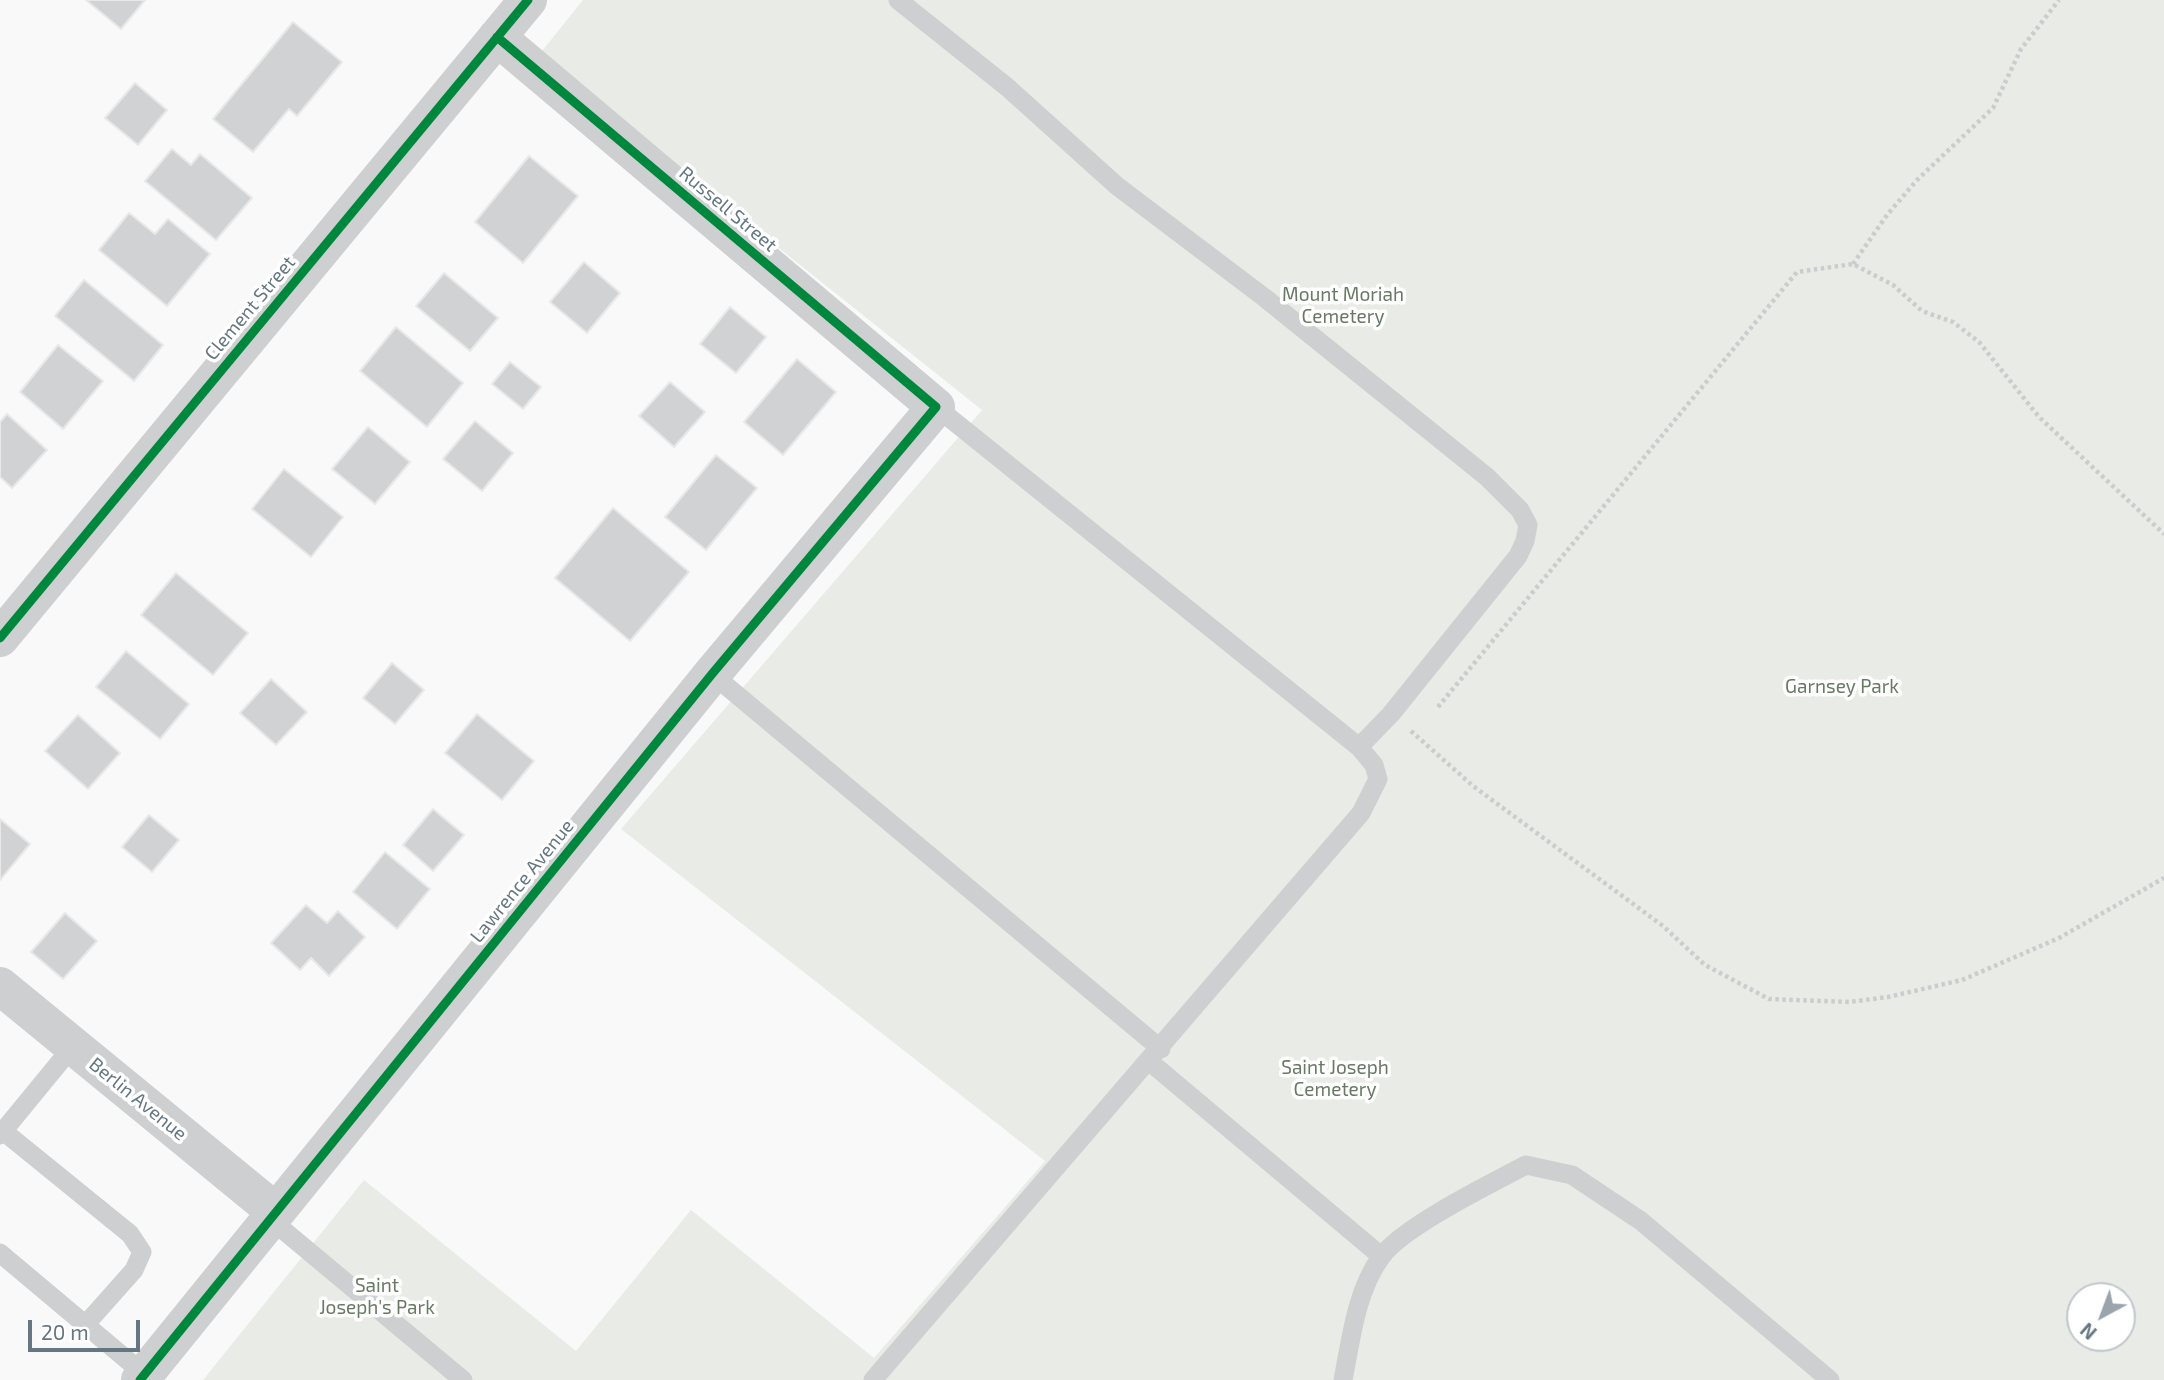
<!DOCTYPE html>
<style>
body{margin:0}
#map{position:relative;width:2164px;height:1380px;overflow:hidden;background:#f9f9f9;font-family:"Exo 2",sans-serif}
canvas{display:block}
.north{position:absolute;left:2066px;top:1282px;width:70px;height:70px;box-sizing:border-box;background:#fff;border:2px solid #c1c8cd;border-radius:50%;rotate:221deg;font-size:19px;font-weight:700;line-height:28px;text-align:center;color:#657683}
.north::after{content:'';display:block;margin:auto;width:24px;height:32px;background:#99a4ac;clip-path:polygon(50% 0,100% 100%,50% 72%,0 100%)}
.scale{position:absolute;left:28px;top:1320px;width:112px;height:32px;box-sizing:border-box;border:4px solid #657683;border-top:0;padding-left:9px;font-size:21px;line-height:24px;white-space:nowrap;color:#657683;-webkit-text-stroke:5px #fff;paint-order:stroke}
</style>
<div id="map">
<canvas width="2164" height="1380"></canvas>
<div class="north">N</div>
<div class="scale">20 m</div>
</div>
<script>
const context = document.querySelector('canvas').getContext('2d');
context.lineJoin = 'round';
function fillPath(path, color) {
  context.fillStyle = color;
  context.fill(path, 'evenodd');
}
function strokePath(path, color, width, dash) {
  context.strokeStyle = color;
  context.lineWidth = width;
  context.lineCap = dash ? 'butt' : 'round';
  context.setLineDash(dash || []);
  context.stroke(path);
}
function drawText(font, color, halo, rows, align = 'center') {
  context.font = font + ' "Exo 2",sans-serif';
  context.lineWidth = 7;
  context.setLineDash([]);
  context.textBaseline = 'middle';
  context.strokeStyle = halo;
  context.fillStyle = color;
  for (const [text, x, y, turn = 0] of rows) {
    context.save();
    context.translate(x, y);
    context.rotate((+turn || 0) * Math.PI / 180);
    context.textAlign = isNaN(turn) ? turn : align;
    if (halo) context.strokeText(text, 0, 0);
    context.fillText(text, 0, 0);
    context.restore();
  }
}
fillPath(new Path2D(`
 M 583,0 L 2164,0 L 2164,1380 L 203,1380 L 364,1180 L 576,1351 L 691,1210 L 874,1358 L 1045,1161 L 621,829 L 982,410 L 538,56 ZM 2080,1296 L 2122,1296 L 2122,1338 L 2080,1338 Z`), '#e8ebe6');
const building = new Path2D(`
 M 86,0 L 145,0 L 121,29 Z
 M 293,22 L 342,62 L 297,116 L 289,109 L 253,152 L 213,119 Z
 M 135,83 L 167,110 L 138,145 L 105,118 Z
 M 172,149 L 191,165 L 200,154 L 252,198 L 216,240 L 145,181 Z
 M 529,156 L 578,196 L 523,263 L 475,222 Z
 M 129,213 L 155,234 L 168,219 L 210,254 L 167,306 L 99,250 Z
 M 584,262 L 620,293 L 587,333 L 550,302 Z
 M 444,273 L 498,318 L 470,351 L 416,306 Z
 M 84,280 L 163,345 L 134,381 L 55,316 Z
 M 730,307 L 766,337 L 736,373 L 700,344 Z
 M 396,327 L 463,383 L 427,427 L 360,371 Z
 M 58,345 L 103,381 L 63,429 L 20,392 Z
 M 797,359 L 836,392 L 783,455 L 744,422 Z
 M 510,362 L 541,387 L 523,409 L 492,384 Z
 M 670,382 L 705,412 L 674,447 L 639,416 Z
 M 7,414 L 47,450 L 12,488 L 0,477 L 0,422 Z
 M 475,421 L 513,453 L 482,491 L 443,459 Z
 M 368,427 L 410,462 L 375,504 L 332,469 Z
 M 716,455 L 757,488 L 706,550 L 665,517 Z
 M 284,469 L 343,517 L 311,557 L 252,509 Z
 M 613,508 L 689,572 L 630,641 L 555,578 Z
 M 176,573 L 248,633 L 213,675 L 141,615 Z
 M 126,651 L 189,704 L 160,739 L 96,687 Z
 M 392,663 L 424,690 L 395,724 L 363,698 Z
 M 271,679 L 307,712 L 276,745 L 240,713 Z
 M 477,714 L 534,761 L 502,800 L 445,753 Z
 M 78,715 L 120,753 L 88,789 L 45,751 Z
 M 433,809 L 464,835 L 433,871 L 403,845 Z
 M 149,815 L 179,840 L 152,872 L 122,847 Z
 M 0,819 L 30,844 L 0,880 Z
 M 385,852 L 430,889 L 397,929 L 353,892 Z
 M 306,905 L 327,923 L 338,911 L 365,937 L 329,976 L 311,958 L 300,970 L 271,943 Z
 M 65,913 L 97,941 L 63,979 L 31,952 Z`);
fillPath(building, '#d0d2d3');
strokePath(building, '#e8e8e8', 2);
strokePath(new Path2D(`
 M 1853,264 L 1887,215 L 1917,180 L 1993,108 L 2021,49 L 2059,0
 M 1438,707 L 1797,272 L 1853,264 L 1893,285 L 1922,311 L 1953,322 L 1979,342 L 2039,417 L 2164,534
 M 1411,731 L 1473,786 L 1663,926 L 1705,965 L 1769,999 L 1849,1002 L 1888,997 L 1962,980 L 2059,938 L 2164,878`), '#cbcccd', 4.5, [3.5, 3.5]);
strokePath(new Path2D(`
 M 898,0 L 1007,87 L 1117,186 L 1265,298 L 1487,477 L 1520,510 L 1528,525 L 1525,541 L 1518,556 L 1391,714 L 1359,747
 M 712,674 L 1161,1049
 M 1150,1062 L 1381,1256
 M 3,1131 L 130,1234 L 142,1252 L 134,1270 L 86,1324
 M 0,1135 L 73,1046
 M 270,1219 L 463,1380
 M 0,1253 L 144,1374
 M 873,1380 L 1361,813 L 1378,779 L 1374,765 L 1359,747 L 936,407
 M 1343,1380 C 1351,1340 1356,1291 1381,1257 C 1402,1227 1492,1183 1526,1165 L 1572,1175 L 1641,1221 L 1830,1380`), '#cecfd0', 19);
strokePath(new Path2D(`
 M 0,638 L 528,0
 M 0,986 L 276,1212
 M 140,1380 L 712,674 L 936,407 L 497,37`), '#cecfd0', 38);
strokePath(new Path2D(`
 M 0,638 L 528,0
 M 140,1380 L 712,674 L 936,407 L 497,37`), '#00873e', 9);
drawText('19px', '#657683', '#fff', [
 ["Russell Street",728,209,40],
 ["Clement Street",250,308,-50],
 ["Lawrence Avenue",522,881,-51],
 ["Berlin Avenue",138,1099,39]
]);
drawText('19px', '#687a64', '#fff', [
 ["Mount Moriah",1343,295],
 ["Cemetery",1343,317],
 ["Garnsey Park",1842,687],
 ["Saint Joseph",1335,1068],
 ["Cemetery",1335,1090],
 ["Saint",377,1286],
 ["Joseph's Park",377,1308]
]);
</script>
